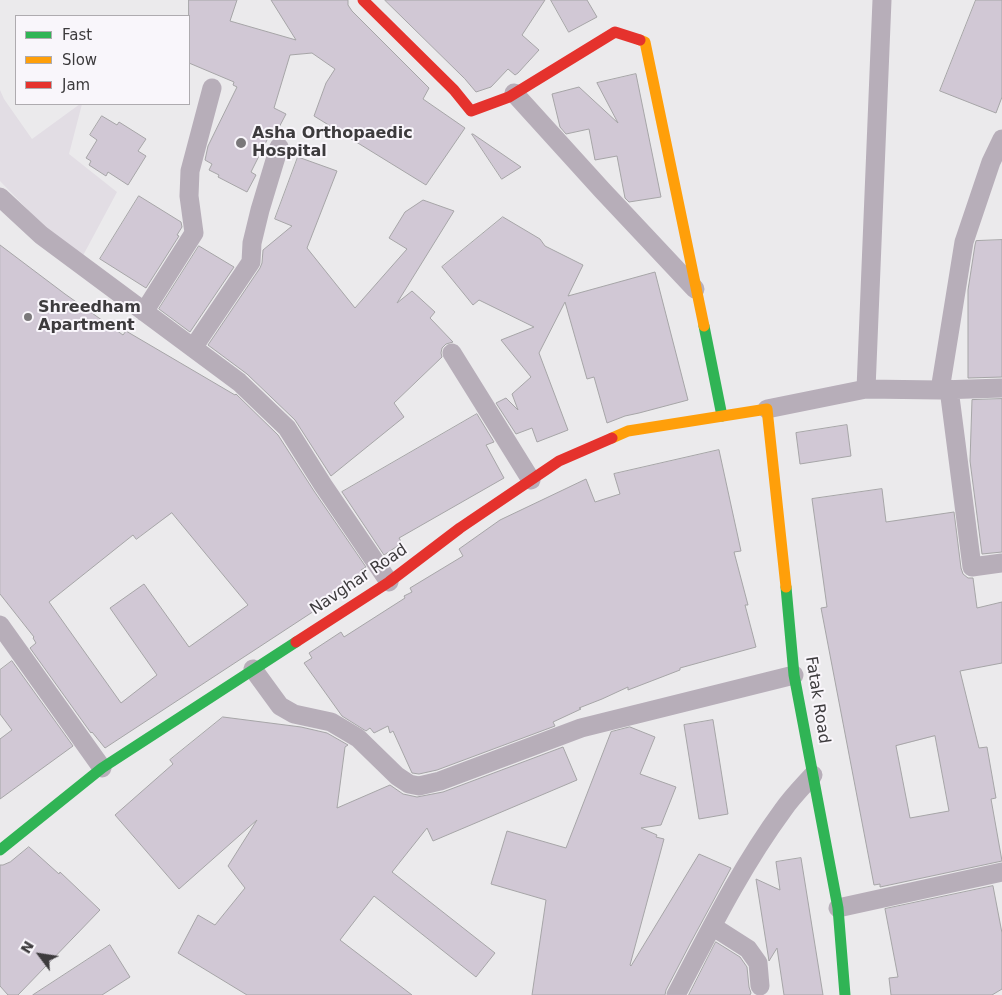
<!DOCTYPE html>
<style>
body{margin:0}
#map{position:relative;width:1002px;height:995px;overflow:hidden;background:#ebeaec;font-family:"DejaVu Sans",sans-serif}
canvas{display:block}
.legend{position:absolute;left:15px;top:15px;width:175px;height:90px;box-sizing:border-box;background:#f9f6fb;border:1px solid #aeabaf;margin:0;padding:6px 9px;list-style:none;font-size:15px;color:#3d3b3d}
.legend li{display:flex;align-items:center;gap:10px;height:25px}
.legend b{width:25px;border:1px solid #aeabaf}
.north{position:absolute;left:15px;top:930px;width:50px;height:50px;-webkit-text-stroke:4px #f9f6fb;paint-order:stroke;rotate:301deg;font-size:14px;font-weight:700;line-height:20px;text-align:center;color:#3d3b3d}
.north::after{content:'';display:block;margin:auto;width:18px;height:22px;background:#3d3b3d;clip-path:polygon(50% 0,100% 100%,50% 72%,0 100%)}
</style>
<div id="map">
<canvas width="1002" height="995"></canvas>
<ul class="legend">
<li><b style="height:6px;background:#30b455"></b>Fast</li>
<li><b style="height:6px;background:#ff9f0a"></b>Slow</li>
<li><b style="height:6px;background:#e5322d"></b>Jam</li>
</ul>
<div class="north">N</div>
</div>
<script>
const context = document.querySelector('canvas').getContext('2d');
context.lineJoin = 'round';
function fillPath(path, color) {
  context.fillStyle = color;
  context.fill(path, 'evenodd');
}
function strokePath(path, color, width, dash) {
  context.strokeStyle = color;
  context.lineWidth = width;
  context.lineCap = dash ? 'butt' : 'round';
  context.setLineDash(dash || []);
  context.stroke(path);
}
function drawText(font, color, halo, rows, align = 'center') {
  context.font = font + ' "DejaVu Sans",sans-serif';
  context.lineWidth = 4;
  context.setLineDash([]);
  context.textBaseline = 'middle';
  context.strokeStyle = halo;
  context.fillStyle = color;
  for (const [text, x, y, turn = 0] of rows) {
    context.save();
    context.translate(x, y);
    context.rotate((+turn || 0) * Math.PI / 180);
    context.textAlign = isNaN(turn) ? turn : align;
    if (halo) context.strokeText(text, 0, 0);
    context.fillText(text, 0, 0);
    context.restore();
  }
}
fillPath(new Path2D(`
 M 0,90 L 4,99 L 32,139 L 80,104 L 82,104 L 69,154 L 117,192 L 79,263 L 0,181 Z`), '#e2dde4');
const building = new Path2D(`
 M 189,0 L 237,0 L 230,21 L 296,40 L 271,0 L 348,0 L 348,5 L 352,11 L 429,88 L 423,99 L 465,128 L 426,185 L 314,116 L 326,83 L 335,69 L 312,53 L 290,55 L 274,108 L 286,114 L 274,137 L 271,139 L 268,138 L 251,172 L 256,175 L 247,192 L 218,177 L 219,175 L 209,170 L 212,164 L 205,160 L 208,146 L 237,87 L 233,85 L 234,82 L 189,63 Z
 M 385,0 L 545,0 L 522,35 L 539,50 L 518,73 L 515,75 L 508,69 L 491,87 L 476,92 L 465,79 Z
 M 551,0 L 587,0 L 597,17 L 569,32 Z
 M 976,0 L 1002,0 L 1002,97 L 996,113 L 940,91 Z
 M 636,74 L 661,197 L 629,202 L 625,198 L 617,156 L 595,160 L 589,129 L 566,134 L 560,127 L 552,94 L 579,87 L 618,123 L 597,83 Z
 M 102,116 L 117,125 L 119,122 L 146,139 L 138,151 L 146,156 L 128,185 L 108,172 L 106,176 L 89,165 L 91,161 L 86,158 L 97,140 L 90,135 Z
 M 472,134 L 473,134 L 521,167 L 502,179 Z
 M 298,157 L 337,171 L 307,248 L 355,308 L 407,249 L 389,238 L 405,212 L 423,200 L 454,211 L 397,303 L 412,291 L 435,312 L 430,318 L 453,342 L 446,344 L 442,348 L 441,353 L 442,357 L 394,403 L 404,417 L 331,476 L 295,420 L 247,374 L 208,345 L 260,268 L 262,263 L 263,250 L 292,226 L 275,219 Z
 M 139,196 L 181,222 L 182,227 L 177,235 L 179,236 L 146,288 L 100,259 Z
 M 503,217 L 540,239 L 545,246 L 583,265 L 568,296 L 655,272 L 688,400 L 639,413 L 625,416 L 607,423 L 594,377 L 587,379 L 565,302 L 539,353 L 568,430 L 537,442 L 532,428 L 516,434 L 496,403 L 506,398 L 518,410 L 512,394 L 531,377 L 501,340 L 534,327 L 479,300 L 473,305 L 442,267 Z
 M 1002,240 L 1002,377 L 968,378 L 968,290 L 975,245 L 976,241 Z
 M 0,245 L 65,294 L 123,335 L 126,331 L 235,395 L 236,394 L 278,435 L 314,491 L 366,567 L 361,570 L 366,577 L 105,748 L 92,732 L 91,733 L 30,648 L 36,643 L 33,638 L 34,637 L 0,594 ZM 172,513 L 248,605 L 189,647 L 144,584 L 110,608 L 157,675 L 121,703 L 49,602 L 133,535 L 136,539 Z
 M 199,246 L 234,267 L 190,332 L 159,309 Z
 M 1002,399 L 1002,552 L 982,554 L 970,461 L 972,400 Z
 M 477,414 L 494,442 L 486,445 L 504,478 L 399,538 L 402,543 L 384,555 L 342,492 Z
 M 847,425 L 851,456 L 800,464 L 796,433 Z
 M 719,450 L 741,551 L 734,552 L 748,605 L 745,605 L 756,647 L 680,668 L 680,670 L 628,690 L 628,687 L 602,699 L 579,708 L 581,709 L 553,722 L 555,726 L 437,770 L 419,774 L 412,773 L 393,731 L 390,733 L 388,726 L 374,733 L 370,728 L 366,731 L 342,716 L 304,663 L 312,658 L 309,653 L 341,632 L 344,637 L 405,598 L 404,596 L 412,592 L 410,588 L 463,556 L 459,549 L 500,520 L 586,479 L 595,502 L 620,494 L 614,474 Z
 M 882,489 L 886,522 L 954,512 L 961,568 L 963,574 L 968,578 L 973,578 L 977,608 L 1002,602 L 1002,663 L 960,671 L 979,748 L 987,747 L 996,798 L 991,799 L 1002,861 L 880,887 L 880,884 L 874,885 L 821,608 L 827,607 L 812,499 ZM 935,736 L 949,811 L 910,818 L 896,746 Z
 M 12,661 L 73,746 L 0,799 L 0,739 L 12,730 L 0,714 L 0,670 Z
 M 223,717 L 301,727 L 327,733 L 348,745 L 345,747 L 337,808 L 390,785 L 403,794 L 417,797 L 443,792 L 563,747 L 577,780 L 433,841 L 427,828 L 392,872 L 495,953 L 476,977 L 374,896 L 340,940 L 412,995 L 247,995 L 178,953 L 198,915 L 215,925 L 245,888 L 228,866 L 257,820 L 179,889 L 115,815 L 173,764 L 170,760 Z
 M 713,720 L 728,814 L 699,819 L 684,725 Z
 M 630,727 L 655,737 L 640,774 L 676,787 L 661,825 L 641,828 L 657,835 L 656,837 L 664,839 L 630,965 L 631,966 L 699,854 L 731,868 L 691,942 L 666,990 L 665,995 L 532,995 L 546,900 L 491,884 L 507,831 L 566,848 L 611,732 Z
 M 29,847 L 59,874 L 60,872 L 100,910 L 18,995 L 8,995 L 0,986 L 0,865 L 3,865 L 10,862 Z
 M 801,858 L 823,995 L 784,995 L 777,948 L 769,961 L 756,879 L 780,890 L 776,862 Z
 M 993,886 L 1002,933 L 1002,989 L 992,995 L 891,995 L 889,978 L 898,977 L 885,909 Z
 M 716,942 L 740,957 L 747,967 L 749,987 L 751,993 L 750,995 L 689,995 Z
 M 110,945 L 130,977 L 102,995 L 33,995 Z`);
fillPath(building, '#d1c8d5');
strokePath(building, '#a6a5a7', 1);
strokePath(new Path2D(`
 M 514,93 L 602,190 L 695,289
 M 0,197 L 41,235 L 239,382 L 287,428 L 323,485 L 389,582
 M 144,312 L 194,233 L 189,196 L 190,171 L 212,88
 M 193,348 L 251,262 L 252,243 L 260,210 L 279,147
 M 452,353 L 531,480
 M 866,389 L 882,0
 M 949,389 L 972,567 L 1002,563
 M 940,390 L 964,242 L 991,162 L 1002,139
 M 767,409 L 866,389 L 940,390 L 1002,388
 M 0,625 L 102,768
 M 253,669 L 280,706 L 294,714 L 331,722 L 358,738 L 397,776 L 409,784 L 419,786 L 440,781 L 581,728 L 794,675
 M 838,908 L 1002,872
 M 712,926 L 748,949 L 758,963 L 760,986
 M 676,995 C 709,932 741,867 783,810 C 792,797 803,786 813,775`), '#b7aeb9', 19);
strokePath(new Path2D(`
 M 704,326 L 722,416
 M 786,587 L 794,675 L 838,908 L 845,995
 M 0,850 L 102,768 L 296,642`), '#30b455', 11);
strokePath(new Path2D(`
 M 640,40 L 645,42 L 704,326
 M 612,438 L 628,431 L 767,409 L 786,587`), '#ff9f0a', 11);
strokePath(new Path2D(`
 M 363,0 L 454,90 L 471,111 L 509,97 L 615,32 L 640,40
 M 296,642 L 389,582 L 460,528 L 559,461 L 612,438`), '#e5322d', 11);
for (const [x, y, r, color] of [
 [241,143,6,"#7a787a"],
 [28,317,5,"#7a787a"]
]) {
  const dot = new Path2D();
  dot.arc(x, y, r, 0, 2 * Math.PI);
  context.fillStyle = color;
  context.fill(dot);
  strokePath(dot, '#f9f6fb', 2);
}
drawText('bold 16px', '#3d3b3d', '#f9f6fb', [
 ["Asha Orthopaedic",252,134],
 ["Hospital",252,152],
 ["Shreedham",38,308],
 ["Apartment",38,326]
], 'left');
drawText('16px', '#3d3b3d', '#f9f6fb', [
 ["Navghar Road",359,580,-34],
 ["Fatak Road",817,700,81]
]);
</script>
